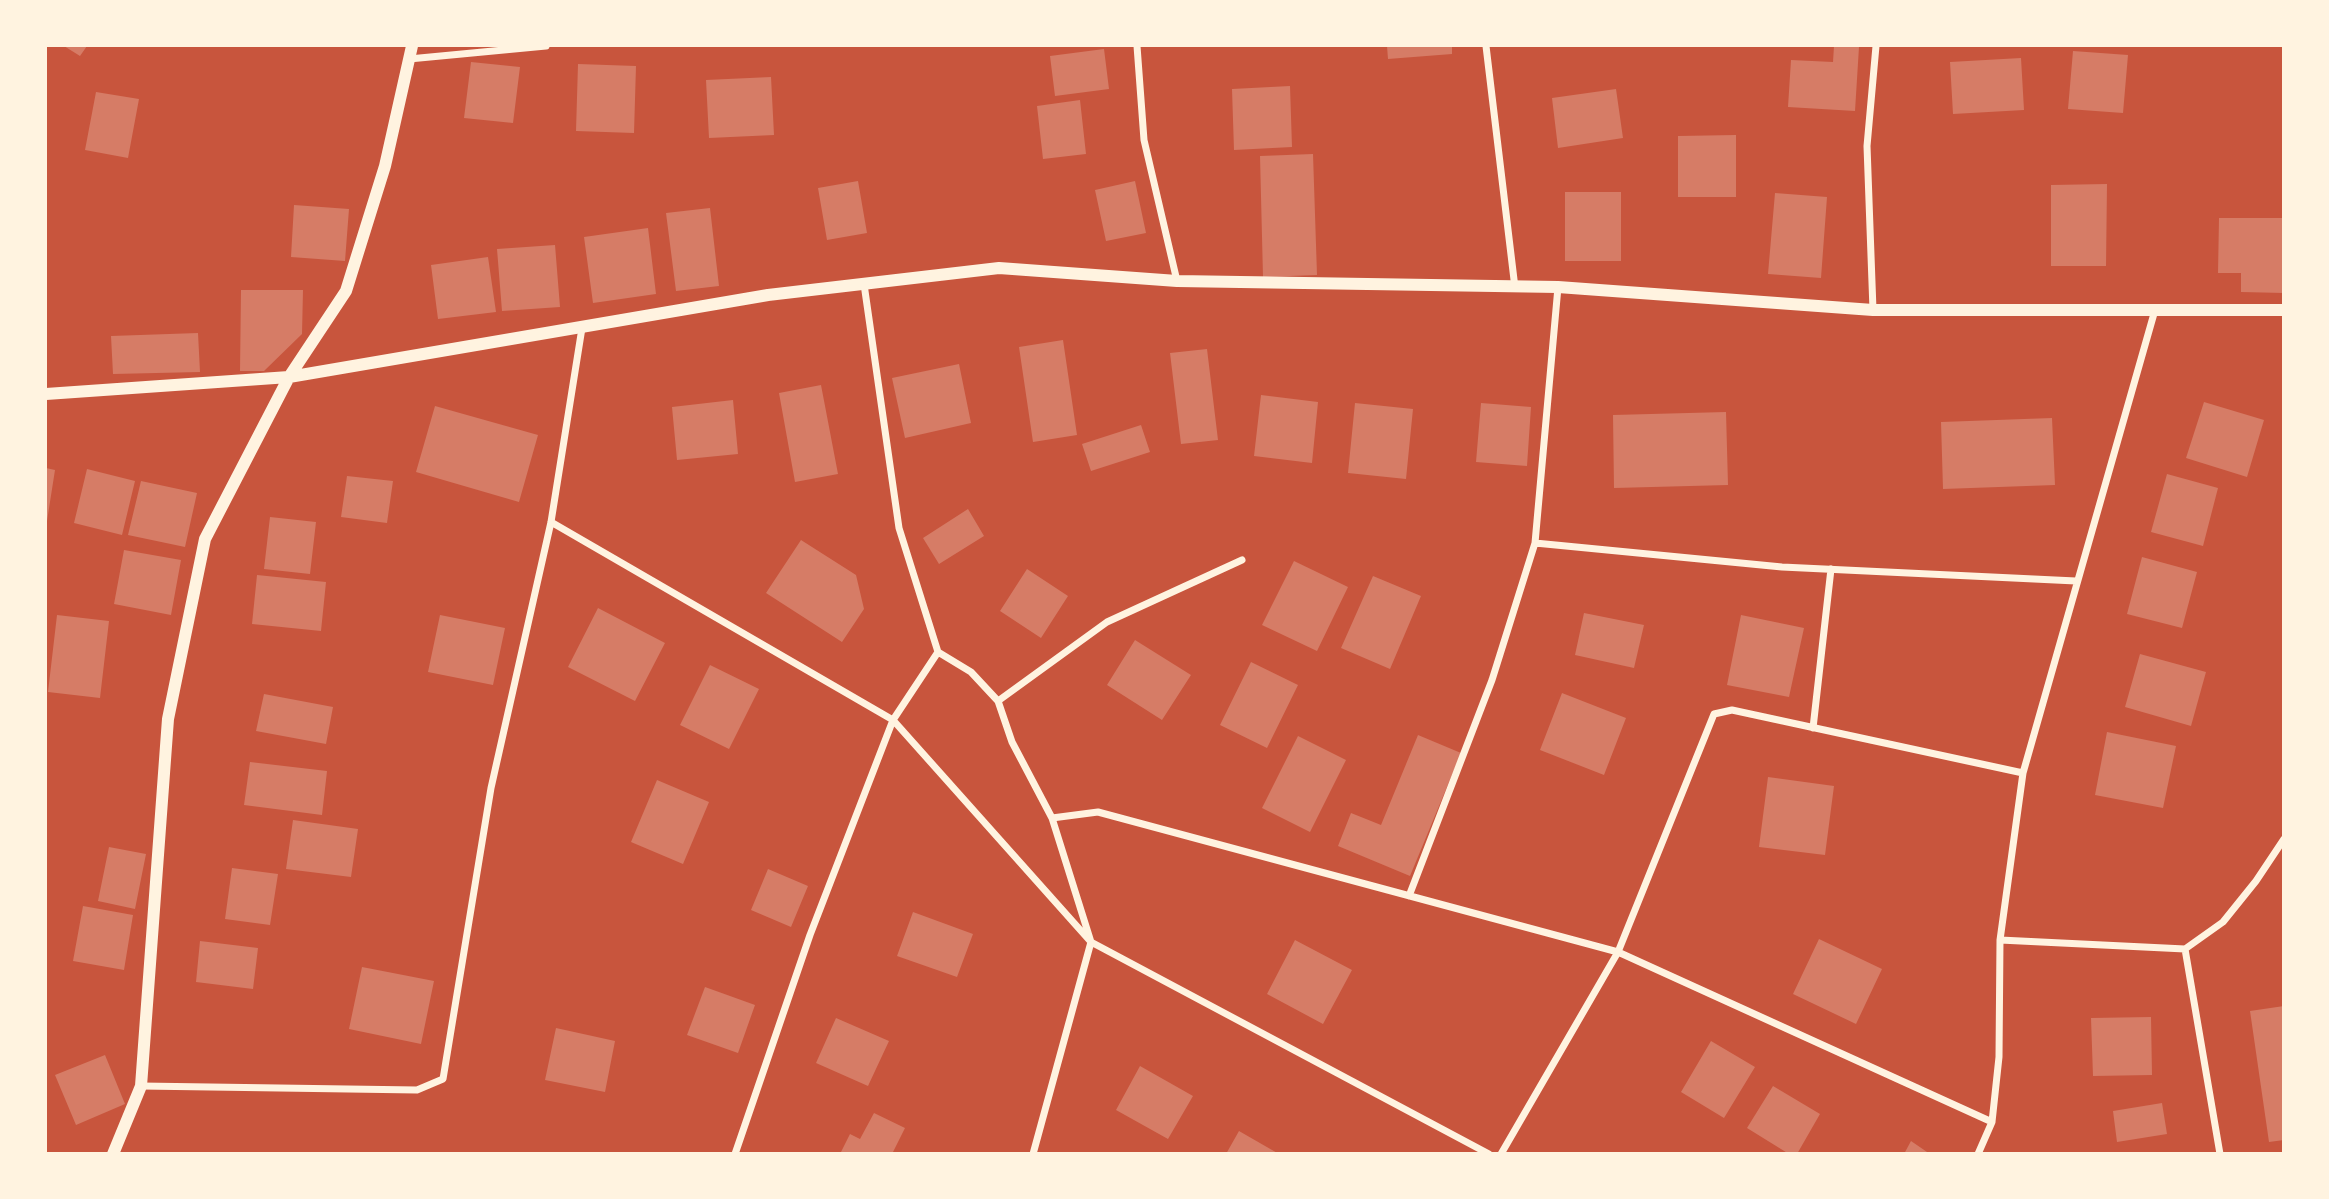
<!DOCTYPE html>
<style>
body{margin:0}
#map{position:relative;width:2329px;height:1199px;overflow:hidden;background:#c8553d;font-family:"Source Serif 4",serif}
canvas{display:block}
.frame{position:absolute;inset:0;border:47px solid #fff3e0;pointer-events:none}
</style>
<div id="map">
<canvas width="2329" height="1199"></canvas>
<div class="frame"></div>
</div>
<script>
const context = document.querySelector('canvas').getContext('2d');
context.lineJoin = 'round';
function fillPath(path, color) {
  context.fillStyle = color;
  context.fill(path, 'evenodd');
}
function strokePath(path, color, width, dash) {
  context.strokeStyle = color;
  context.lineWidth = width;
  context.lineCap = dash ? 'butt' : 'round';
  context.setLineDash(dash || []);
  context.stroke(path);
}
fillPath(new Path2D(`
 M 64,46 L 87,46 L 80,56 Z
 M 1387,46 L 1452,46 L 1452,54 L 1388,59 Z
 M 1834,46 L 1859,47 L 1855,111 L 1788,107 L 1791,60 L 1833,62 Z
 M 1104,49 L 1109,89 L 1055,96 L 1050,56 Z
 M 2073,51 L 2128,55 L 2123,113 L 2068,109 Z
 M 2021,58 L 2024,110 L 1953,114 L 1950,62 Z
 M 471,62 L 520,67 L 513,123 L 464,118 Z
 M 578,64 L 636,66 L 634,133 L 576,131 Z
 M 771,77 L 774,135 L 709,138 L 706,80 Z
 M 1290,86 L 1292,147 L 1234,150 L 1232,89 Z
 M 1616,89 L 1623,138 L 1558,148 L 1552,98 Z
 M 96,92 L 139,99 L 128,158 L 85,150 Z
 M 1080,100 L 1086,154 L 1043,159 L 1037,106 Z
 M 1736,135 L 1736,197 L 1678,197 L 1678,136 Z
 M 1313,154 L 1317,275 L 1263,277 L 1260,156 Z
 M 858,181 L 867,233 L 827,240 L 818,188 Z
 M 1135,181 L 1146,233 L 1106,241 L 1095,190 Z
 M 2107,184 L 2106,266 L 2051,266 L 2051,185 Z
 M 1565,192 L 1621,192 L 1621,261 L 1565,261 Z
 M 1775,193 L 1827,197 L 1821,278 L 1768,274 Z
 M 294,205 L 349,209 L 345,261 L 291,257 Z
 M 710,208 L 719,286 L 676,291 L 666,213 Z
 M 2219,218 L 2284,218 L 2284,293 L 2241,292 L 2241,273 L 2218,273 Z
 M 648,228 L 656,294 L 593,303 L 584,237 Z
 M 555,245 L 560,307 L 502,311 L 497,249 Z
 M 488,257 L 496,312 L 438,319 L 431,265 Z
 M 241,290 L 303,290 L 302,334 L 264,371 L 240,371 Z
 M 198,333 L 200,372 L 113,374 L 111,336 Z
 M 1063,340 L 1077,435 L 1033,442 L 1019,347 Z
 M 1207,349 L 1218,440 L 1181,444 L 1170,353 Z
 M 959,364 L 971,423 L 905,438 L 892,378 Z
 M 821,385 L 838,474 L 795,482 L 779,393 Z
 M 1261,395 L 1318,402 L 1312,463 L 1254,456 Z
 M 733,400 L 738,454 L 677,460 L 672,407 Z
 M 2204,402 L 2264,420 L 2247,477 L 2186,458 Z
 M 1355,403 L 1413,409 L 1406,479 L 1348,473 Z
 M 1481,403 L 1531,407 L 1527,466 L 1476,462 Z
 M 435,406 L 538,435 L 519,502 L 416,472 Z
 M 1726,412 L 1728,485 L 1614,488 L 1613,415 Z
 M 2052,418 L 2055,485 L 1943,489 L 1941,422 Z
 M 1141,425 L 1150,452 L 1091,471 L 1082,444 Z
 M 46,468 L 55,470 L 47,521 L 46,521 Z
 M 87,469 L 135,481 L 122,535 L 74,523 Z
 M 2167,474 L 2218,488 L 2203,546 L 2151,532 Z
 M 347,476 L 393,481 L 387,523 L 341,517 Z
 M 141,481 L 197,493 L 185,547 L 128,535 Z
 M 968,509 L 984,536 L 939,564 L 923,538 Z
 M 270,517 L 316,522 L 310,574 L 264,569 Z
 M 801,540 L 856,575 L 864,609 L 842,642 L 766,593 Z
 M 124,550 L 181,560 L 171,615 L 114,604 Z
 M 2142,557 L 2197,572 L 2182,628 L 2127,614 Z
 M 1294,561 L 1348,587 L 1317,651 L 1262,625 Z
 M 1027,569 L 1068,596 L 1041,638 L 1000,611 Z
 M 257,575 L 326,582 L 321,631 L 252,624 Z
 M 1373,576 L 1421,596 L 1390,669 L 1341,648 Z
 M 598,608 L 665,643 L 635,701 L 568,667 Z
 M 1584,613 L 1644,625 L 1634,668 L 1575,655 Z
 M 57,615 L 109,621 L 100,698 L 48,692 Z
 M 440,615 L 505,628 L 493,685 L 428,672 Z
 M 1741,615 L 1804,628 L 1789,697 L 1727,685 Z
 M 1135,640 L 1191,675 L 1162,720 L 1107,685 Z
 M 2140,654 L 2206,672 L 2191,726 L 2125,707 Z
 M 1251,662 L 1298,685 L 1267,748 L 1220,725 Z
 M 710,665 L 759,689 L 729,749 L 680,725 Z
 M 1562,693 L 1626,718 L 1604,775 L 1540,750 Z
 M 264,694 L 333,707 L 326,744 L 256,731 Z
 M 2107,732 L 2176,746 L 2163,808 L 2095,795 Z
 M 1418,735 L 1461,753 L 1410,876 L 1338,846 L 1351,813 L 1381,825 Z
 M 1298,736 L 1346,760 L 1310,832 L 1262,808 Z
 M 250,762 L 327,771 L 322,815 L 244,805 Z
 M 1768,777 L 1834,786 L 1825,855 L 1759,847 Z
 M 657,780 L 709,802 L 683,864 L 631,842 Z
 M 293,820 L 358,829 L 351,877 L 286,869 Z
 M 109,847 L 146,854 L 135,909 L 98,901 Z
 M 232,868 L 278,874 L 270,925 L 225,919 Z
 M 768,869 L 808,886 L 791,927 L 751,910 Z
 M 83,906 L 133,915 L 124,970 L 73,961 Z
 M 913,912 L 973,934 L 957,977 L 897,956 Z
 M 1819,939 L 1882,969 L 1856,1024 L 1793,994 Z
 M 1295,940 L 1352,970 L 1323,1024 L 1267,994 Z
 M 200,941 L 258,948 L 253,989 L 196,982 Z
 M 362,967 L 434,981 L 421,1044 L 349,1029 Z
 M 705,987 L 755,1005 L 738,1053 L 687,1035 Z
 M 2284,1006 L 2284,1140 L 2269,1142 L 2250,1011 Z
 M 2151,1017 L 2152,1075 L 2093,1076 L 2091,1018 Z
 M 836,1018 L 889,1041 L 868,1086 L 816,1063 Z
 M 556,1028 L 615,1041 L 605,1092 L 545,1080 Z
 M 1711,1041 L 1755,1067 L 1724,1118 L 1681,1092 Z
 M 105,1055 L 125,1104 L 76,1125 L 55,1075 Z
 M 1140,1066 L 1193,1096 L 1168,1139 L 1116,1110 Z
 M 1773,1086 L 1820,1114 L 1797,1154 L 1789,1154 L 1747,1128 Z
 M 2162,1103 L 2167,1134 L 2117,1142 L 2113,1111 Z
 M 874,1113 L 905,1128 L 892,1154 L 840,1154 L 850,1134 L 860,1139 Z
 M 1239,1131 L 1279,1154 L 1226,1154 Z
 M 1911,1141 L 1930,1154 L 1904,1154 Z`), '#d67c66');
strokePath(new Path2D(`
 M 1137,46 L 1144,140 L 1177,281
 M 1486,46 L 1515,288
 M 409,59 L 546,46
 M 864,284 L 899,528 L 938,652 L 971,672 L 998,701 L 1012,742 L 1052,818 L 1091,942 L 1489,1154
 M 1873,310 L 1867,146 L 1876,46
 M 551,522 L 893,720 L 1091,942 L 1033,1154
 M 1535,543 L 1782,567 L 2076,581
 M 998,701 L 1107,622 L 1242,560
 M 1813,728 L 1831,569
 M 1052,818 L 1098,812 L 1618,952 L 1992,1122
 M 1409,896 L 1492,680 L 1535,543 L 1558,287
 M 2000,940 L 2185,949 L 2223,922 L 2256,881 L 2284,839
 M 2185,949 L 2220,1154
 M 141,1086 L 417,1090 L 443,1079 L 491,788 L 551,522 L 582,328
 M 735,1154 L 810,935 L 893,720 L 938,652
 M 1501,1154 L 1618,952 L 1714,714 L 1732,710 L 2023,773
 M 1978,1154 L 1992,1122 L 1999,1057 L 2000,940 L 2023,773 L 2155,310`), '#fff3e0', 7);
strokePath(new Path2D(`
 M 46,394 L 289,377 L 768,295 L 999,268 L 1177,281 L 1558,287 L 1873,310 L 2284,310
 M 113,1154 L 141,1086 L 168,719 L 205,539 L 289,377 L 346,291 L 385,166 L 412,46`), '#fff3e0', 12);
</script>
